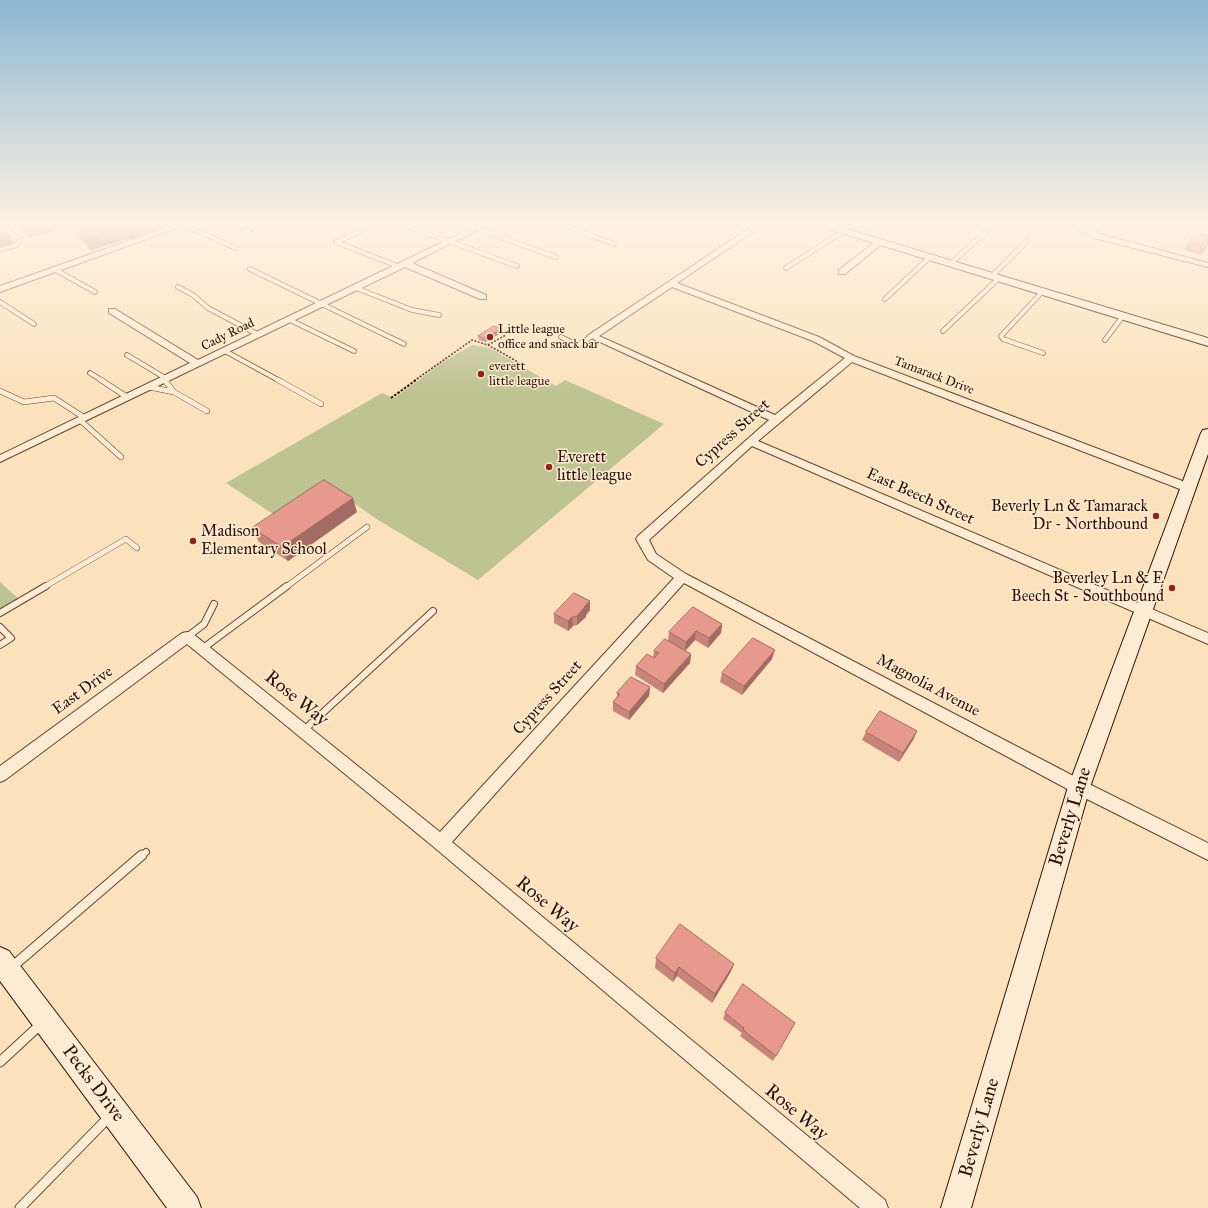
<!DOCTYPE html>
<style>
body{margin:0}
canvas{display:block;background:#fce2bc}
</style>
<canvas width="1208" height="1208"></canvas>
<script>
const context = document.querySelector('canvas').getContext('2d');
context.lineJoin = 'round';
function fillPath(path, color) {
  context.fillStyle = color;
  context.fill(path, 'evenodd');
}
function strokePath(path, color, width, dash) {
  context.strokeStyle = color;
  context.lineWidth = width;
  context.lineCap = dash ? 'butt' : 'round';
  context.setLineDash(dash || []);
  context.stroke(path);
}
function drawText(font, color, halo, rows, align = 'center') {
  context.font = font + ' "IM FELL Great Primer",serif';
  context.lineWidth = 3;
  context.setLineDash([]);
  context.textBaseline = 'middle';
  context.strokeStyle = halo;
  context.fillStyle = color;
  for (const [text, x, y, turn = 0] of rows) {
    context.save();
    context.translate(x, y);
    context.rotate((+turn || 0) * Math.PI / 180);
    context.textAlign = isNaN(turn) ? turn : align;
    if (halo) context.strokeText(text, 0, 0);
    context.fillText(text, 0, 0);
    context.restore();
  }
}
fillPath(new Path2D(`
 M 825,223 L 879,223 L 864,235 Z
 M 472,345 L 490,348 L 556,386 L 565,380 L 664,424 L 478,580 L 378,520 L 331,487 L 276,516 L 226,483 L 382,393 L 394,398 L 443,362 Z
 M 0,582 L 20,600 L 12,602 L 0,609 Z`), '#bec392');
const laneFar3 = new Path2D(`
 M 558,223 L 614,244
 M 0,225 L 20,240 L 17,245 L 0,249
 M 184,225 L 236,248
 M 404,225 L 517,266
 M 478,229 L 556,257
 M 359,232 L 336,242 L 400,267
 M 259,236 L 244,231 L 262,223
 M 950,264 L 986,232
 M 786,268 L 842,232
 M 250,269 L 404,344
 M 56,270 L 95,292
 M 991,277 L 1027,241
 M 178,287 L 193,295 L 208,308 L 259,335
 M 356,288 L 412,310 L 439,315
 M 1042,292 L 1001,336 L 1003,339 L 1043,353
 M 885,299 L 929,258
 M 0,302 L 34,324
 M 290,320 L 354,351
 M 943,331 L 998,279
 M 561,337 L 578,345 L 592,336
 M 1105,340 L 1123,316
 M 225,351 L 280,381
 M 127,355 L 167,379 L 166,381
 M 90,373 L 103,381`);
const laneFar2 = new Path2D(`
 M 101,380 L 127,397
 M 278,380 L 321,404
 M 149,387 L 174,392 L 166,382 L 167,380
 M 0,391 L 24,402 L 54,398 L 85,418
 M 174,392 L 207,411
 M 80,420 L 121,457
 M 44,587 L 126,539 L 137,548
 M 286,587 L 367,527`);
const laneFar1 = new Path2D(`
 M 0,613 L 46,586
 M 0,627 L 11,638 L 0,645
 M 187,637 L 204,624 L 214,604
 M 202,649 L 287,586
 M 303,731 L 433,611
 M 141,856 L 146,852`);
const lane = new Path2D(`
 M 12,967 L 142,855
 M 0,1062 L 41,1024
 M 20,1208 L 109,1117`);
const street = new Path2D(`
 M 179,223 L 191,223 L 0,292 L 0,286 Z
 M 482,223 L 492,223 L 412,263 L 486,295 L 486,299 L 480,299 L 405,267 L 0,462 L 0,455 L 190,363 L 109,313 L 109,309 L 115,309 L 198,360 Z
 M 757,223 L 766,223 L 677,283 L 819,337 L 854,356 L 1193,485 L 1195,488 L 1193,491 L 1185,491 L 852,362 L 758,441 L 1208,633 L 1208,644 L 752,446 L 649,540 L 656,554 L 686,574 L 1085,782 L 1208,843 L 1208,860 L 1073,792 L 684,583 L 452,842 L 885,1200 L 888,1208 L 860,1208 L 435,848 L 187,644 L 5,780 L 0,782 L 0,766 L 182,633 L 187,632 L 192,633 L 440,832 L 674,578 L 648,560 L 636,539 L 638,536 L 769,420 L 587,336 ZM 672,287 L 813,341 L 845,358 L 775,415 L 599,336 Z
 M 1069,223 L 1079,223 L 1100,234 L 1208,263 L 1208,267 L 1094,238 Z
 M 876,241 L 883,243 L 845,274 L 839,274 L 839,270 Z`);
const secondary = new Path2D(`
 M 809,223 L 827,223 L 1208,338 L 1208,346 Z
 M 1208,429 L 1208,454 L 1090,787 L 971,1208 L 941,1208 L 1068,787 L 1201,433 L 1203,430 Z
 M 0,947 L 9,951 L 197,1197 L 201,1208 L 167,1208 L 0,981 Z`);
strokePath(laneFar3, '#624430', 5.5);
strokePath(laneFar2, '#624430', 6);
strokePath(laneFar1, '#624430', 8);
strokePath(lane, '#624430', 11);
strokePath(street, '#624430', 2);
strokePath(secondary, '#2f0f02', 2);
strokePath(new Path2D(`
 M 488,345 L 506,335
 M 414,381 L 472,340 L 488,345 L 520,363`), '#2f0f02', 1.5, [2, 1.5]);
strokePath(new Path2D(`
 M 391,398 L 416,380`), '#2f0f02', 2, [2.5, 1.5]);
strokePath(laneFar3, '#fdecd3', 4);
strokePath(laneFar2, '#fdecd3', 5);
strokePath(laneFar1, '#fdecd3', 6);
strokePath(lane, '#fdecd3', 9);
fillPath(street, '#fdecd3');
fillPath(secondary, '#fdecd3');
fillPath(new Path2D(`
 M 18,224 L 57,230 L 29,238 L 23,232 Z
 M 175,225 L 91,250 L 80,239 L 74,227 Z
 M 1208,235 L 1208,245 L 1201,255 L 1184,250 L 1189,242 L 1198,239 L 1200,236 Z
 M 501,329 L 501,333 L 485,342 L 479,340 L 478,336 Z
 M 357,512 L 288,561 L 259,542 L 252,528 Z
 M 590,601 L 590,610 L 586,615 L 586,617 L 577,625 L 573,626 L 568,631 L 554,623 L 554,614 Z
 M 722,624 L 721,633 L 708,648 L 695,640 L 685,651 L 668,641 L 669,632 Z
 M 654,651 L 691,654 L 690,663 L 663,693 L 635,675 L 636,666 L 653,658 Z
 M 772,659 L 742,695 L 720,682 L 722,673 Z
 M 650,687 L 649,696 L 629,720 L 613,711 L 613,702 L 617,697 L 617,693 Z
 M 917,731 L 913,740 L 899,762 L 862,740 L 866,732 Z
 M 656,958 L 734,964 L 730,973 L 712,1003 L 677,976 L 673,982 L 655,968 Z
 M 743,984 L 776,1056 L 773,1061 L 740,1036 L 742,1033 L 723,1019 L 725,1013 Z`), '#c7847a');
fillPath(new Path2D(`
 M 47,223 L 54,223 L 57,230 L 29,238 L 25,230 Z
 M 133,223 L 174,223 L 175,225 L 91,250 L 85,238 Z
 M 7,232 L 14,244 L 0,248 L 0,234 Z
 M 1208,243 L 1208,245 L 1201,255 L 1206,246 Z
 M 501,329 L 501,333 L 485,342 L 484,338 Z
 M 353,498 L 357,512 L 288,561 L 282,547 Z
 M 590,601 L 590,610 L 586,615 L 586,617 L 577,625 L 577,616 L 584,607 Z
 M 572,617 L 573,626 L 568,631 L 568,621 Z
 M 722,624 L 721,633 L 708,648 L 709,638 Z
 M 696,631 L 695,640 L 685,651 L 686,642 Z
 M 775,650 L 772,659 L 742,695 L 744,686 Z
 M 691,654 L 690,663 L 663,693 L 664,684 Z
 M 650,687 L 649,696 L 629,720 L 629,712 Z
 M 917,731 L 913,740 L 899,762 L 903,753 Z
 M 734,964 L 730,973 L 712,1003 L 715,994 Z
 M 679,967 L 677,976 L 673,982 L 675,973 Z`), '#a26b63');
const building = new Path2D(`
 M 19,223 L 47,223 L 25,230 Z
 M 85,223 L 133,223 L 85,238 L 74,227 Z
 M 0,225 L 7,232 L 0,234 Z
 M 1202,233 L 1208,235 L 1208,243 L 1206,246 L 1189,242 L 1192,237 L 1199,239 L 1201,236 L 1200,236 Z
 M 494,326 L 501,329 L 484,338 L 478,336 Z
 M 324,480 L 353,498 L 282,547 L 252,528 Z
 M 574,593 L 590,601 L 584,607 L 585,607 L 577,616 L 572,617 L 568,621 L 554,614 Z
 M 693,607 L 722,624 L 709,638 L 696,631 L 686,642 L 669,632 Z
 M 753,638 L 775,650 L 744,686 L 722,673 Z
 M 665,639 L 691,654 L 664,684 L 636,666 L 647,654 L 654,658 L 659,653 L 654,651 Z
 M 631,677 L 650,687 L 629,712 L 613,702 L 620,694 L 617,693 Z
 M 880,711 L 917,731 L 903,753 L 866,732 Z
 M 680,924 L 734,964 L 715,994 L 679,967 L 675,973 L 656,958 Z
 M 743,984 L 795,1023 L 776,1056 L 743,1030 L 744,1028 L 725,1013 Z`);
fillPath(building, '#e7998e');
strokePath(building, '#a26b63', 1);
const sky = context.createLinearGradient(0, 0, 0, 393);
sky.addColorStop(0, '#8bb8d4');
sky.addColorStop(0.57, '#fef2e1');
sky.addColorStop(1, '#fef2e100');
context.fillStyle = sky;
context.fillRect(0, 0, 1208, 393);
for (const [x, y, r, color] of [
 [490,337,4,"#8f2418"],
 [481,374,4,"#8f2418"],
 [549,467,4,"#8f2418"],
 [1156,516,4,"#8f2418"],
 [193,541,4,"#8f2418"],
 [1172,588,4,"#8f2418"]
]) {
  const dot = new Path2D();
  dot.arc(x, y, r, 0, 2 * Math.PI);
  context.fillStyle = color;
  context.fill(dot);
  strokePath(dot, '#fdecd3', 1.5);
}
drawText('13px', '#2f0f02', '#fdecd3', [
 ["Little league",498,330],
 ["office and snack bar",498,345],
 ["everett",489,367],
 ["little league",489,382]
], 'left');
drawText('13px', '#2f0f02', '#fdecd3', [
 ["Cady Road",228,335,-26],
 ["Tamarack Drive",934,376,21]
]);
drawText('16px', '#2f0f02', '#fdecd3', [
 ["Cypress Street",733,434,-42],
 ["East Beech Street",920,497,24],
 ["Magnolia Avenue",928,686,28],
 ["East Drive",83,691,-36],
 ["Cypress Street",548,698,-48]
]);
drawText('16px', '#2f0f02', '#fdecd3', [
 ["Everett",557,458],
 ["little league",557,476],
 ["Beverly Ln & Tamarack",1148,507,"right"],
 ["Dr - Northbound",1148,525,"right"],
 ["Madison",201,532],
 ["Elementary School",201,550],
 ["Beverley Ln & E",1164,579,"right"],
 ["Beech St - Southbound",1164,597,"right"]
], 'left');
drawText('19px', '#2f0f02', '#fdecd3', [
 ["Rose Way",296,699,39],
 ["Beverly Lane",1071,817,-73],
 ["Rose Way",547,905,40],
 ["Pecks Drive",93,1084,53],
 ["Rose Way",796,1113,40],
 ["Beverly Lane",980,1128,-74]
]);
</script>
